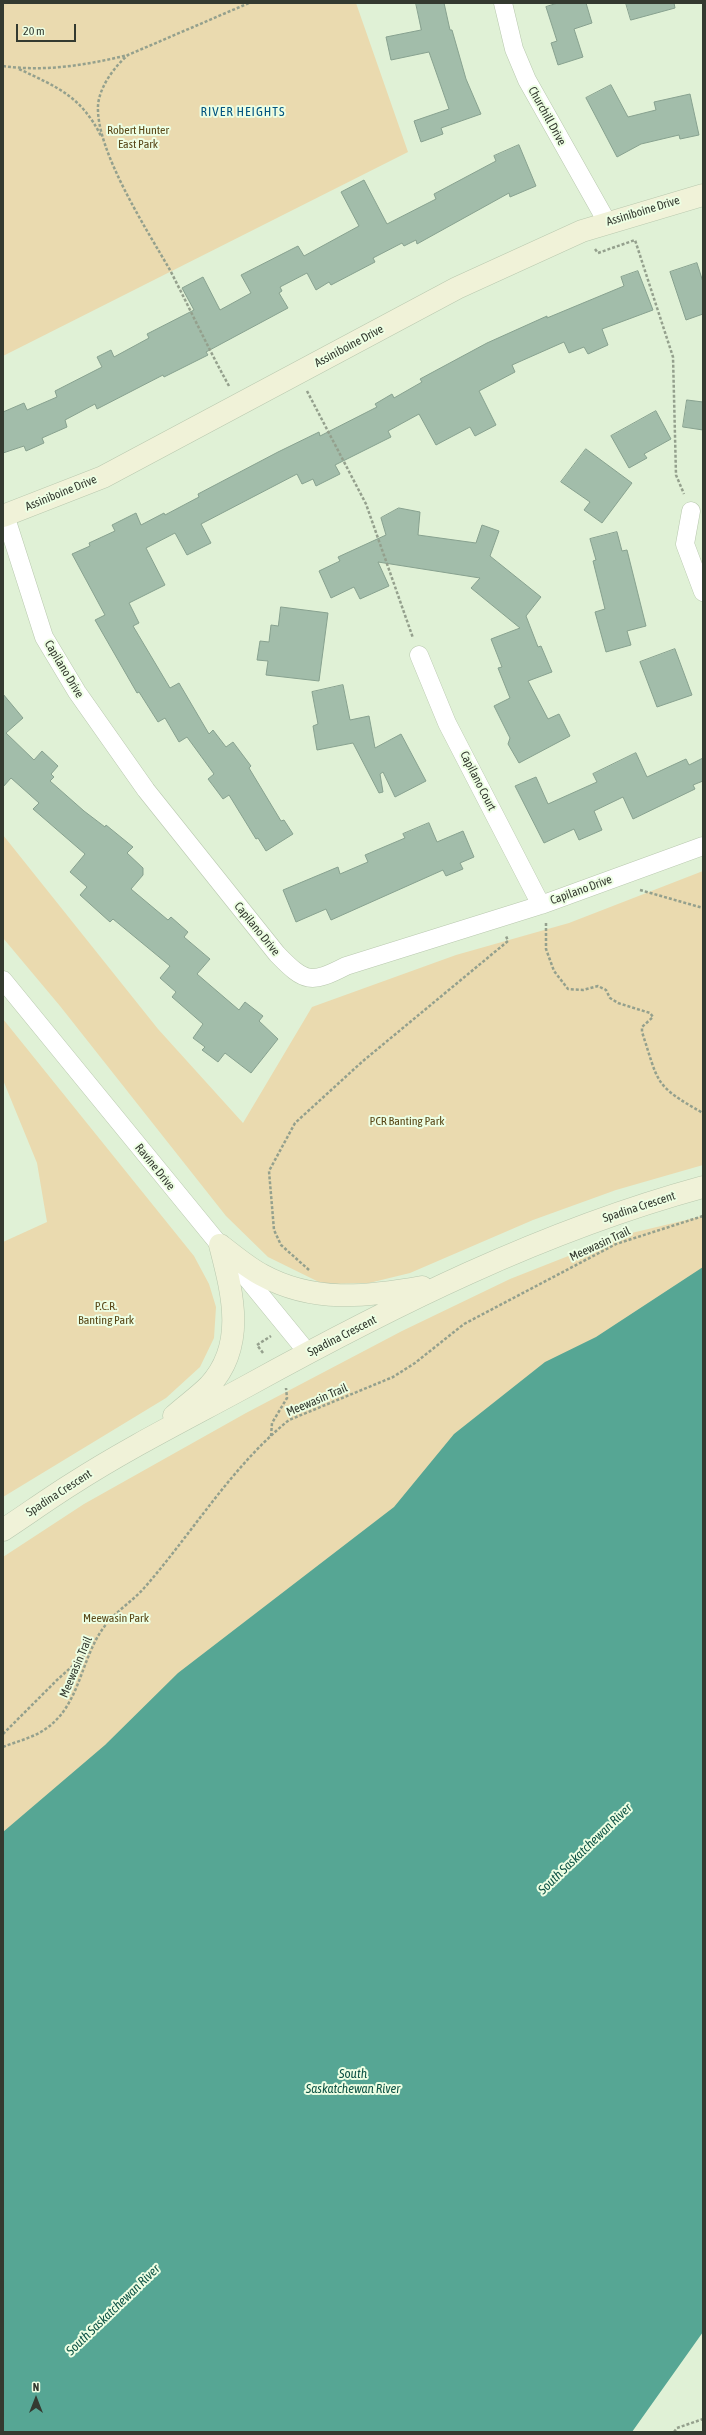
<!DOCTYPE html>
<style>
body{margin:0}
#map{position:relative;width:706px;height:2435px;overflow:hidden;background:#e0f1d6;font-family:"Asap Condensed",sans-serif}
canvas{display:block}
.frame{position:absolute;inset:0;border:4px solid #343a30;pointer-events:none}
.north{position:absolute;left:16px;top:2379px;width:40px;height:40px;-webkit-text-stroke:3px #edfee3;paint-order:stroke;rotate:0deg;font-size:11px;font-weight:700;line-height:16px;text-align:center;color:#343a30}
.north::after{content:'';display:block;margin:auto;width:14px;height:18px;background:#343a30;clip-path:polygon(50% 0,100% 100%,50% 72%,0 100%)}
.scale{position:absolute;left:16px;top:24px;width:60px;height:18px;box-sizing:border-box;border:2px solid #343a30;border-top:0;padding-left:5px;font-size:12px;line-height:14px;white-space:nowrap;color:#343a30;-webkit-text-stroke:3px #edfee3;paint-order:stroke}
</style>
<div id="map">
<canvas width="706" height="2435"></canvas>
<div class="frame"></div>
<div class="north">N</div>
<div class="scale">20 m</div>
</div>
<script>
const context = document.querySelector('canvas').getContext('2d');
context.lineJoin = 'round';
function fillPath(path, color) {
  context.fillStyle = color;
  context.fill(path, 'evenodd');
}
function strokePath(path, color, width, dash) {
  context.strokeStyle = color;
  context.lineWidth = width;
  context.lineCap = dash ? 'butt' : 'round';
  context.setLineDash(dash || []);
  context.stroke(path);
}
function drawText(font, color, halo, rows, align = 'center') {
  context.font = font + ' "Asap Condensed",sans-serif';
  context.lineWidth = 4;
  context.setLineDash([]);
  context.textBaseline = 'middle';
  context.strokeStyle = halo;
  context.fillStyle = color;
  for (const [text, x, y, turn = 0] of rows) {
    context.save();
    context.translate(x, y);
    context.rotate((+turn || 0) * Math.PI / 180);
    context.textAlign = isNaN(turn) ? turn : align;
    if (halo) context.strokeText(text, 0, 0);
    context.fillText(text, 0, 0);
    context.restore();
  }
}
fillPath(new Path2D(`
 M 3,3 L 356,3 L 408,152 L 3,356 Z
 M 3,835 L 158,1029 L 243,1123 L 312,1007 L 456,955 L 569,923 L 703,871 L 703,1165 L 616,1190 L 533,1220 L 410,1273 L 369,1283 L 323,1284 L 268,1257 L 226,1216 L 60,1006 L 3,938 Z
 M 3,1019 L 194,1256 L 209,1284 L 216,1307 L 214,1338 L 200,1367 L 166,1398 L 3,1497 L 3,1242 L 47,1222 L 37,1163 L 3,1080 Z
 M 703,1216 L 703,1294 L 3,1879 L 3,1557 L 84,1504 L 246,1413 L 402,1331 L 510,1279 L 619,1236 Z`), '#eadaaf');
fillPath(new Path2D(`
 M 703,1267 L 703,2332 L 632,2432 L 3,2432 L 3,1832 L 105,1745 L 178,1673 L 394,1507 L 454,1434 L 545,1362 L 596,1337 Z`), '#56a694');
const building = new Path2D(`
 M 416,3 L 444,3 L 450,30 L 452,30 L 466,79 L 481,114 L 441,128 L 443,134 L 421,142 L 414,121 L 449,109 L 429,52 L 391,60 L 386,37 L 421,30 Z
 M 558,3 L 586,3 L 592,23 L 574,29 L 583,57 L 558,65 L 551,43 L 557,41 L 546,7 Z
 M 626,3 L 674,3 L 675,8 L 631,20 Z
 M 611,85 L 628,117 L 656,110 L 654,102 L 690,94 L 699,135 L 680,139 L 679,135 L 641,144 L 617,157 L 586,98 Z
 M 519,145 L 536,186 L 510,197 L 509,193 L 417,244 L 416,240 L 404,246 L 402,243 L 373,258 L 375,262 L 331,285 L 329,282 L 316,290 L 307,273 L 280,287 L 282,291 L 279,293 L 288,308 L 206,352 L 208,355 L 164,377 L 163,375 L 97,409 L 95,404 L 65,420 L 67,427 L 42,438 L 44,443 L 26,451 L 24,446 L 3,453 L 3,412 L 24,403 L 27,410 L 57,397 L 55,391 L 102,367 L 97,357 L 111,350 L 114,357 L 149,338 L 147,334 L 194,310 L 182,288 L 203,277 L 220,310 L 251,293 L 241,275 L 298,246 L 304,256 L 359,226 L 341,192 L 364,180 L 387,224 L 436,199 L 434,194 L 496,161 L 494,156 Z
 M 697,263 L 703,282 L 703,314 L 686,320 L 670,272 Z
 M 638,271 L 653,310 L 602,329 L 608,345 L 588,354 L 584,347 L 569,353 L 564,342 L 512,365 L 515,372 L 479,391 L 496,425 L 475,436 L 470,427 L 436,445 L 419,414 L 388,431 L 391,437 L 335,465 L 340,474 L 316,486 L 313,479 L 302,484 L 297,474 L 201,524 L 211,543 L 187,555 L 175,533 L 146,548 L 165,585 L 129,603 L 139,623 L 133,626 L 170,688 L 179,683 L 209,734 L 213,730 L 226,747 L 233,742 L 251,766 L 249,768 L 281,821 L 284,820 L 293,834 L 266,851 L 258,838 L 256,839 L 229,795 L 223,799 L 208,779 L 214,774 L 187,737 L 179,742 L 165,718 L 158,722 L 139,692 L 137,693 L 95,620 L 105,615 L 72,554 L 90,546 L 89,543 L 115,531 L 112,525 L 136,513 L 141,525 L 164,513 L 165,515 L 199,497 L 198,494 L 278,452 L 319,432 L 320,436 L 377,407 L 375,404 L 392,394 L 394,398 L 422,382 L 420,379 L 487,343 L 547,316 L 547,318 L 624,286 L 621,277 Z
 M 687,400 L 703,402 L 703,430 L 683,427 Z
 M 656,411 L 671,439 L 644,454 L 647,458 L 629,468 L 611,436 Z
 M 586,449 L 632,483 L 602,523 L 584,510 L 590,502 L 561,482 Z
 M 399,508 L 420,512 L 418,535 L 476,543 L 482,525 L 499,531 L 490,556 L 541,597 L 526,616 L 538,647 L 541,646 L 552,672 L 528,681 L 548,719 L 559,714 L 570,736 L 519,763 L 508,744 L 510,738 L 494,706 L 510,698 L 498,668 L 502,667 L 491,639 L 520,628 L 471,588 L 480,578 L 378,562 L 389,586 L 360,599 L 354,587 L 331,598 L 319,571 L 340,561 L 338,557 L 386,535 L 381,518 Z
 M 617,532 L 622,551 L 627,550 L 646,626 L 627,631 L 631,645 L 606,652 L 595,612 L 605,609 L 593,561 L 596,560 L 590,539 Z
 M 281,607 L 328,613 L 319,681 L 266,675 L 268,661 L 257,660 L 260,641 L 269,642 L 271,625 L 278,626 Z
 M 675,649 L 692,695 L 657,707 L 640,662 Z
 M 343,685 L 350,720 L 369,716 L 375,748 L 401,734 L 426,781 L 395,797 L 383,772 L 380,774 L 383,792 L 379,793 L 353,743 L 317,750 L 313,726 L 318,724 L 312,692 Z
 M 3,694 L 23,718 L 6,733 L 34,760 L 42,751 L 58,766 L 51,774 L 54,777 L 50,781 L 84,811 L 105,827 L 106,825 L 133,847 L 127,853 L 143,868 L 143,875 L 131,889 L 168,920 L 171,917 L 188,932 L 184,937 L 210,959 L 197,974 L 239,1010 L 245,1002 L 263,1016 L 259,1021 L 278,1039 L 251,1073 L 225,1053 L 218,1062 L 202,1050 L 205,1047 L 193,1038 L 203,1024 L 172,997 L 176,992 L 160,978 L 170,966 L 113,919 L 110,922 L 80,895 L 87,887 L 70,872 L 85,854 L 33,809 L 39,803 L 11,778 L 3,787 Z
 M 636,753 L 647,777 L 686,759 L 689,765 L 703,758 L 703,781 L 693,785 L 695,789 L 633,819 L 623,797 L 594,811 L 602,830 L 579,840 L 574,829 L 544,843 L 515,786 L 536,777 L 548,804 L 597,782 L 593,774 Z
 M 429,823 L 437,842 L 463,831 L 474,857 L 460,863 L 463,869 L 446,876 L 443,870 L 331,920 L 326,909 L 296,922 L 283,890 L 338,867 L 340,874 L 368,862 L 365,855 L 405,838 L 403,834 Z`);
fillPath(building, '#a2bdaa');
strokePath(building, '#87a18f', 1);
const street = new Path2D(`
 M 503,3 L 514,49 L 527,80 L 607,222
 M 691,511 L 685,544 L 703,592
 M 5,515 L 44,637 L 77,692 L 146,790 L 277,954 C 305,983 311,984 346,966 L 541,905 L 703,846
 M 419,655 L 447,723 L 541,905
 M 3,980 L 308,1353`);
const secondary = new Path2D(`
 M 3,516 L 103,477 L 457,288 L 582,231 L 703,195
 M 220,1245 C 233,1255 247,1267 262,1275 C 313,1303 366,1297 422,1287
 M 174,1416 C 185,1406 198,1397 209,1386 C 247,1345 232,1292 220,1245
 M 3,1530 C 26,1515 48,1499 72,1484 C 128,1448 188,1418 247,1386 C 392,1306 542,1231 703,1187`);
strokePath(street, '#b8c8ae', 19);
strokePath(secondary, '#b8c8ae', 23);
strokePath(new Path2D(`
 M 3,66 C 45,72 87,65 128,55
 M 19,69 C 57,87 81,96 101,136
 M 595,249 L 598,253 L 635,240 L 673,357 L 676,475 L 684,494
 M 229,386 C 208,348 190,309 170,270 C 147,230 96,151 98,106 C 99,87 115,66 128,55 L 249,3
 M 307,391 L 366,504 L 413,638
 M 640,890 L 703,908
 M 546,923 L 546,949 L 554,971 L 568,989 L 583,990 L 598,986 L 606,990 L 610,998 L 618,1003 L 650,1013 L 653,1017 L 642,1027 L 642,1032 C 659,1083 653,1085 703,1113
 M 309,1270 L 281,1245 L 274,1230 L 269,1171 L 295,1123 L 363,1061 L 508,941 L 506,936
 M 263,1353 L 257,1345 L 271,1336
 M 271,1436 L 272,1423 L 287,1398 L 286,1388
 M 3,1734 L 57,1680 L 89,1651
 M 3,1747 C 15,1742 28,1739 39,1733 C 83,1709 78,1657 108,1622 C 119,1609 134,1600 145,1587 C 193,1532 232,1466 289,1420 L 393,1377 L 415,1363 L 464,1324 L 616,1244 L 703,1216
 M 674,2432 L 677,2428 L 703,2419`), '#94a08d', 2.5, [3, 2]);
strokePath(street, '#fff', 18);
strokePath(secondary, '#f0f2d8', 22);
drawText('12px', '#343a30', '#edfee3', [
 ["Churchill Drive",547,116,61],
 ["Assiniboine Drive",643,211,-17],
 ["Assiniboine Drive",349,346,-28],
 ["Assiniboine Drive",61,493,-22],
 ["Capilano Drive",64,669,59],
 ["Capilano Court",478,781,63],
 ["Capilano Drive",581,890,-20],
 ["Capilano Drive",257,929,51],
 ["Ravine Drive",155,1167,51],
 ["Spadina Crescent",639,1207,-18],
 ["Meewasin Trail",600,1244,-25],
 ["Spadina Crescent",342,1336,-27],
 ["Meewasin Trail",317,1400,-23],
 ["Spadina Crescent",59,1493,-33],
 ["Meewasin Trail",76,1667,-67]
]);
drawText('12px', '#594818', '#edfee3', [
 ["Robert Hunter",138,130],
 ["East Park",138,144],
 ["PCR Banting Park",407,1121],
 ["P.C.R.",106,1306],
 ["Banting Park",106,1320],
 ["Meewasin Park",116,1618]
]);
context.letterSpacing = '1px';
drawText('13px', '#025480', '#edfee3', [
 ["RIVER HEIGHTS",243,112]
]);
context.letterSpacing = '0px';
drawText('italic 13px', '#0f5446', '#edfee3', [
 ["South Saskatchewan River",585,1849,-44],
 ["South",353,2074],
 ["Saskatchewan River",353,2089],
 ["South Saskatchewan River",113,2310,-44]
]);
</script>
